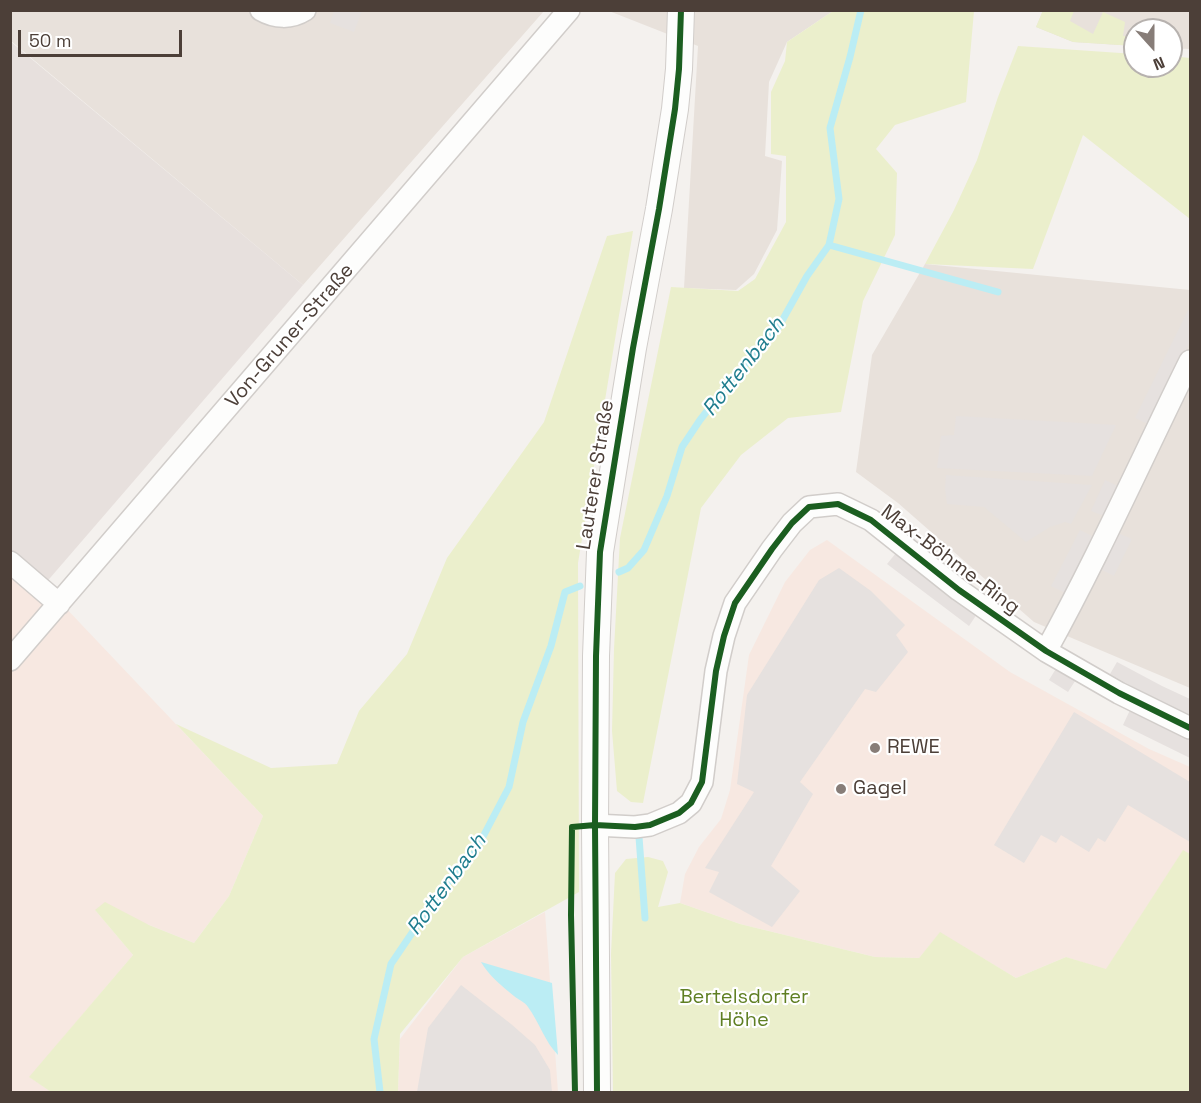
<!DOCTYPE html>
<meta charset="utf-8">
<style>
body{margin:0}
#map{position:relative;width:1201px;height:1103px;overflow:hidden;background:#f4f1ee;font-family:"Space Grotesk",sans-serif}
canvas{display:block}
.frame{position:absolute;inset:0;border:12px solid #4c3f38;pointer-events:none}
.north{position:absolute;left:1123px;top:18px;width:60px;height:60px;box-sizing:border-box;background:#fff;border:2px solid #b7b2af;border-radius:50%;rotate:159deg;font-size:16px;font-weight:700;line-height:24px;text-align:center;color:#4c3f38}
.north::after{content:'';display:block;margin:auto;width:21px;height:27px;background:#877d78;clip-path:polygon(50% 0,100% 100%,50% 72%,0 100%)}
.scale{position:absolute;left:18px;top:30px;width:164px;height:27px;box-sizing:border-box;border:3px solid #4c3f38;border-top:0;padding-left:8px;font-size:18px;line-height:21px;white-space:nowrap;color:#4c3f38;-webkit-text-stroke:4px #fff;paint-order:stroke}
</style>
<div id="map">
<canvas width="1201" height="1103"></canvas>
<div class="frame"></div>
<div class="north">N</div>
<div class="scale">50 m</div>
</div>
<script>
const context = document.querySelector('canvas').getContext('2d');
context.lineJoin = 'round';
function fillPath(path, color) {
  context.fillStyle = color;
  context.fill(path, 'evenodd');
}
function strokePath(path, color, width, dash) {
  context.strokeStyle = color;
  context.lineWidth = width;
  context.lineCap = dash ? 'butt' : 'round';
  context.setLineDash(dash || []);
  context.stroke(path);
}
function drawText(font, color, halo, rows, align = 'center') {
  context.font = font + ' "Space Grotesk",sans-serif';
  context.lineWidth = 4.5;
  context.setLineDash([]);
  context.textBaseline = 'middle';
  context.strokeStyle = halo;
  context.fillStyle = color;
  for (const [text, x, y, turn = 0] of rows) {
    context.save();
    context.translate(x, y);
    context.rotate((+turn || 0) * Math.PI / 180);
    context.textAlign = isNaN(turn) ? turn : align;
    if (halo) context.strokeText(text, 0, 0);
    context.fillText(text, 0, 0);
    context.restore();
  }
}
fillPath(new Path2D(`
 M 10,11 L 544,11 L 303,285 L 11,41 Z
 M 609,11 L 833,11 L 787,42 L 769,82 L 765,156 L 782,161 L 777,230 L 754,274 L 736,290 L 684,288 L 698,46 Z
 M 1043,11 L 1190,11 L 1190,49 L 1171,48 L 1171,30 L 1135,30 L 1135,46 L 1073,42 L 1036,27 Z
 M 925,264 L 1190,290 L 1190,688 L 1034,622 L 898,503 L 856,472 L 872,355 Z`), '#e8e1db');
fillPath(new Path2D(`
 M 827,540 L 1010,672 L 1149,749 L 1190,767 L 1190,854 L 1183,851 L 1106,970 L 1066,957 L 1016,978 L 940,933 L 919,958 L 875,957 L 740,924 L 680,903 L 685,874 L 699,847 L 721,819 L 730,790 L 749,655 L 785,582 L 810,550 Z
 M 10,552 L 44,585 L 263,816 L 229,896 L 194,943 L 149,925 L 95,910 L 133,955 L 30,1077 L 51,1092 L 11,1092 Z
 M 545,912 L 558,1092 L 398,1092 L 400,1039 L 463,957 Z`), '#f7e8e1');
fillPath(new Path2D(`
 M 10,41 L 303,285 L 44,585 L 11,552 Z`), '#e7e0dd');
fillPath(new Path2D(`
 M 1043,10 L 1074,11 L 1070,21 L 1093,34 L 1103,12 L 1125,22 L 1123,36 L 1135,37 L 1135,46 L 1073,42 L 1036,27 Z
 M 833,11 L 974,11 L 966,102 L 895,125 L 876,149 L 897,173 L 895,235 L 863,301 L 841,412 L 788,418 L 741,455 L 701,508 L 643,803 L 631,802 L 617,791 L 612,731 L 614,649 L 620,538 L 671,287 L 738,291 L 755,279 L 786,222 L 786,156 L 771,154 L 771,92 L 785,61 L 787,42 Z
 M 1018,46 L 1135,54 L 1135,66 L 1171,66 L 1171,56 L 1190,58 L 1190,219 L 1083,135 L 1033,269 L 925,264 L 954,210 L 977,160 L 998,97 Z
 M 633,231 L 578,563 L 579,892 L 463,957 L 400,1034 L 398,1092 L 51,1092 L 29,1077 L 133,955 L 95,910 L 105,902 L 149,925 L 194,943 L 229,896 L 263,816 L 176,724 L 271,768 L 337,764 L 359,711 L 407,654 L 447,558 L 544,422 L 607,236 Z
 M 1183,850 L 1190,854 L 1190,1092 L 613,1092 L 611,954 L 615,873 L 626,859 L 648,857 L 663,861 L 668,872 L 658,907 L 680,903 L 740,924 L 875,957 L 919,958 L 940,932 L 1016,978 L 1066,957 L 1106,969 Z`), '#ebefcc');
fillPath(new Path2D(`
 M 334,11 L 362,11 L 354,32 L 330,23 Z
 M 1188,310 L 1190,311 L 1190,342 L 1150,425 L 1135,418 Z
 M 956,416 L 1064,422 L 1116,425 L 1092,476 L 937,468 L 941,436 L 954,435 Z
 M 946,475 L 1092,485 L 1071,524 L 1065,522 L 1050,527 L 1026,542 L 984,507 L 947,504 L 945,489 Z
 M 1105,480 L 1118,486 L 1104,516 L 1091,511 Z
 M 1080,530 L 1094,537 L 1065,593 L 1051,586 Z
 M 1118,533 L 1132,539 L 1114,576 L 1100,569 Z
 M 896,553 L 977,614 L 969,626 L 887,564 Z
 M 839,568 L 871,591 L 905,625 L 896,635 L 908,652 L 876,692 L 865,689 L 800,782 L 813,794 L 771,866 L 800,891 L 772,927 L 709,892 L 719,872 L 705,868 L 754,792 L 737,784 L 747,695 L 819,580 Z
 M 1117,662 L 1162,686 L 1190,699 L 1190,716 L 1156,700 L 1110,674 Z
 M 1057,667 L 1077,678 L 1068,692 L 1049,680 Z
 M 1130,710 L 1190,740 L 1190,758 L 1123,725 Z
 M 1074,712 L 1190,782 L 1190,842 L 1128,805 L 1105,842 L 1098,838 L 1089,852 L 1061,835 L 1056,843 L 1041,835 L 1024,863 L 994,845 Z
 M 461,985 L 511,1024 L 535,1045 L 550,1070 L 552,1092 L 417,1092 L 428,1028 Z`), '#e6e1df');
fillPath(new Path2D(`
 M 481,962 L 552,983 L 558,1055 C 545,1042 539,1022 528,1007 C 525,1002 519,1000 514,996 C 502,986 489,976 481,962 Z`), '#bbedf4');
strokePath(new Path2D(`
 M 829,245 L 998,292
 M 619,572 L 628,568 L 644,550 L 667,496 L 682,447 L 700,420 L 733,378 L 778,328 L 807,276 L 829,245 L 839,199 L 830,128 L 850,57 L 861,10
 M 639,837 L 645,918
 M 380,1092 L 374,1039 L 391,964 L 439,893 L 475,852 L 509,787 L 523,722 L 551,646 L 565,592 L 580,586`), '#bbedf4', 7);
const minor = new Path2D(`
 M 261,10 C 275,18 291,19 305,10
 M 10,562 L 59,604
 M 1046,651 C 1098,557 1142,458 1190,361
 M 10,660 L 569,10
 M 595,825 L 635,827 L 650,825 L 679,813 L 691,803 L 702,782 L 716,671 L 724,636 L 735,603 L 772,549 L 792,523 L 809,507 L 838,504 L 871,520 L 959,590 L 1046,651 L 1119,693 L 1190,728`);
const tertiary = new Path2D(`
 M 597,1092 L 595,825 L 596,656 L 600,552 L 633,348 L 659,209 L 675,109 L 679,69 L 681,10`);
strokePath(minor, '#d1cdca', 24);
strokePath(tertiary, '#d1cdca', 28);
strokePath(minor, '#fdfdfc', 21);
strokePath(tertiary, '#fdfdfc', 26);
strokePath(new Path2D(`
 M 575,1092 L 571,915 L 572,827 L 595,825 L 635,827 L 650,825 L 679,813 L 691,803 L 702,782 L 716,671 L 724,636 L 735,603 L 772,549 L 792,523 L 809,507 L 838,504 L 871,520 L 959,590 L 1046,651 L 1119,693 L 1190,728
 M 597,1092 L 595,825 L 596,656 L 600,552 L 633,348 L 659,209 L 675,109 L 679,69 L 681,10`), '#1b5e20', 6);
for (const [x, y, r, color] of [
 [875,748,6,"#877d78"],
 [841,789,6,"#877d78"]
]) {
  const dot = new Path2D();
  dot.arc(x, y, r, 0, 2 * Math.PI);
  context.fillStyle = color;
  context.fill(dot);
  strokePath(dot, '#fff', 2);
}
drawText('20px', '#4c3f38', '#fff', [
 ["Von-Gruner-Straße",290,336,-49],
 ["Lauterer Straße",596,475,-81],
 ["Max-Böhme-Ring",950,560,37]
]);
drawText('20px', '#4c3f38', '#fff', [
 ["REWE",887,748],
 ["Gagel",853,789]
], 'left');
drawText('20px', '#5f7f23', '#fff', [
 ["Bertelsdorfer",744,998],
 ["Höhe",744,1021]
]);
drawText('italic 21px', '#1f7d8e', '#fff', [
 ["Rottenbach",744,367,-52],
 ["Rottenbach",447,885,-54]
]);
</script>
